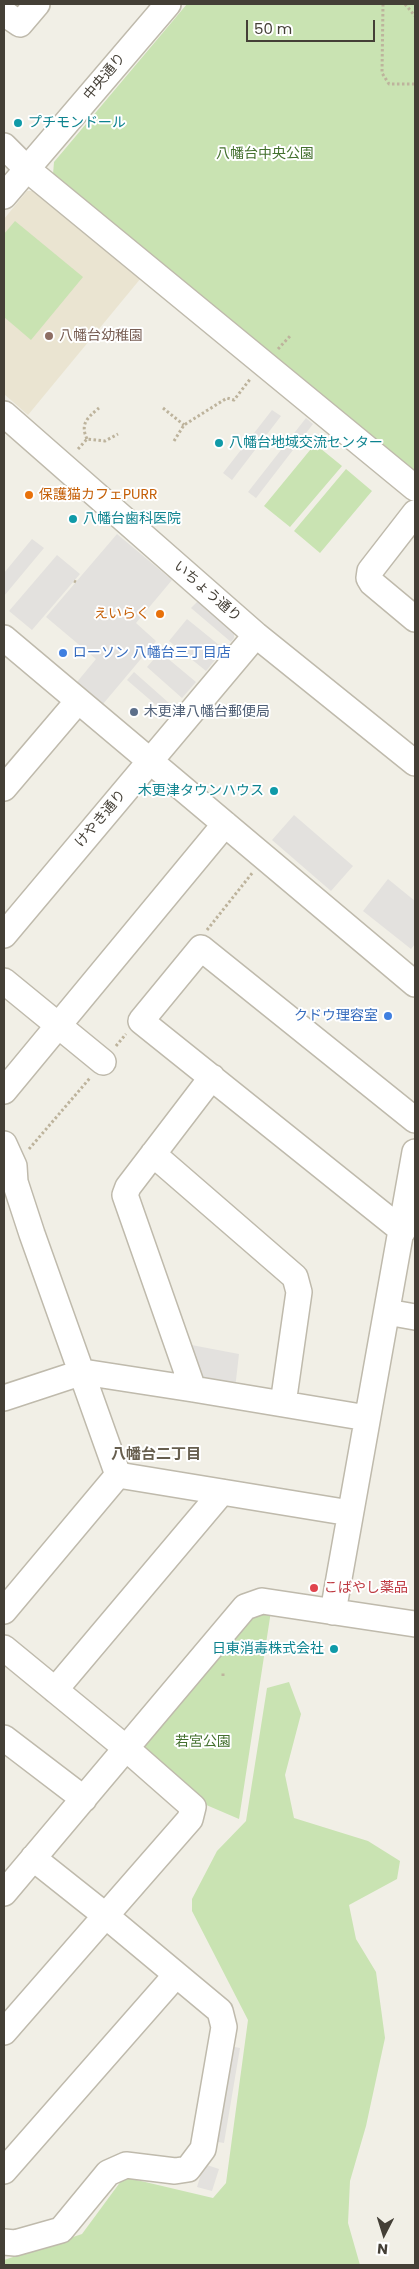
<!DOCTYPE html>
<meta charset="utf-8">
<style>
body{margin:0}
#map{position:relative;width:419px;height:2269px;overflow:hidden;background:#f1efe6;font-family:Poppins,sans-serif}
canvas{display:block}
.frame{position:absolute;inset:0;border:5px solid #443f36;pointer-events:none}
.north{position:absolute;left:359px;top:2209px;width:50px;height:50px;-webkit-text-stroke:4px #fff;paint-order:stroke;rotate:185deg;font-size:14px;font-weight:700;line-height:20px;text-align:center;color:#443f36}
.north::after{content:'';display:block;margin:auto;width:18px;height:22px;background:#443f36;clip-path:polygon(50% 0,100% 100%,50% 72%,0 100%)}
.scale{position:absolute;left:246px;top:20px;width:129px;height:22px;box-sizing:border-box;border:2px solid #443f36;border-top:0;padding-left:6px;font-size:15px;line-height:18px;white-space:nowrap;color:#443f36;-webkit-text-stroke:4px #fff;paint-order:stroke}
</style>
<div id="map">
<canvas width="419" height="2269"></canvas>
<div class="frame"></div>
<div class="north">N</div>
<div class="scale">50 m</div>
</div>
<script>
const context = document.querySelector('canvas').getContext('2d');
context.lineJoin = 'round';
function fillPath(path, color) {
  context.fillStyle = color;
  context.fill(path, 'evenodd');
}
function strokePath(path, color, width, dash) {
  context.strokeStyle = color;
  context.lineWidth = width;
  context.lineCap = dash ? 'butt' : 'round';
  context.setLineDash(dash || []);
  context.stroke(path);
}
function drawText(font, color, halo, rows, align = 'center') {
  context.font = font + ' Poppins,"Noto Sans JP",sans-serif';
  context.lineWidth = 4;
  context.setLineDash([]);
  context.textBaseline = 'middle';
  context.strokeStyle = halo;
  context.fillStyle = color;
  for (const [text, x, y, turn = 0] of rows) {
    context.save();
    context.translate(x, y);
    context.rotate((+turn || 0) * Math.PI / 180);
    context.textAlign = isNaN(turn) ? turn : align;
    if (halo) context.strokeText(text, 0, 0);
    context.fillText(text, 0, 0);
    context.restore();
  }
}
fillPath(new Path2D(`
 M 27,191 L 37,191 L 141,278 L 28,415 L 4,394 L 4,219 Z`), '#eae4d1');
fillPath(new Path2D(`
 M 187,4 L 415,4 L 415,476 L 53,174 L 54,162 Z
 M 15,221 L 83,277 L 31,340 L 4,317 L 4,234 Z
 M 315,444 L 342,466 L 290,527 L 264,506 Z
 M 346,469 L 372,491 L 320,553 L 294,531 Z
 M 271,1611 L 239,1819 L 204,1804 L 142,1752 L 143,1740 L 250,1615 Z
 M 289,1682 L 301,1714 L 285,1775 L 294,1818 L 368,1841 L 400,1861 L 397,1879 L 349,1905 L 356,1939 L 376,1972 L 385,2038 L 366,2126 L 350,2181 L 348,2223 L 360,2265 L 4,2265 L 4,2260 L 82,2234 L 124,2177 L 213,2198 L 226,2183 L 248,2020 L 192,1911 L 192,1899 L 217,1851 L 246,1821 L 267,1688 Z`), '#c9e3b2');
fillPath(new Path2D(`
 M 272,410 L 281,416 L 232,480 L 223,473 Z
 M 306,418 L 313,424 L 256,498 L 248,492 Z
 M 117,534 L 172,580 L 136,623 L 156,641 L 103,704 L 77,682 L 96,659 L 46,617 Z
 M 32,539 L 44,548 L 4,596 L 4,573 Z
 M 57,555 L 80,574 L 32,630 L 9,611 Z
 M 199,600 L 234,630 L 234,638 L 231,642 L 191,608 Z
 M 187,619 L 224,649 L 206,671 L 169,641 Z
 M 160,652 L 196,682 L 182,698 L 147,667 Z
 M 134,672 L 169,703 L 163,711 L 127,680 Z
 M 294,815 L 353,866 L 331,891 L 272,840 Z
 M 388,879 L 415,901 L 415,944 L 411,949 L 363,911 Z
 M 186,1344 L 239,1354 L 235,1389 L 200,1385 Z
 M 229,2046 L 240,2048 L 224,2143 L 212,2141 Z
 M 204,2164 L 219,2169 L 212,2191 L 197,2187 Z`), '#e3e1de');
const minor = new Path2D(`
 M 4,13 L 20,24 L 37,4
 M 4,146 L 27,169 L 415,488
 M 4,196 L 168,4
 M 4,414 L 256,635 L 415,763
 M 415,513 L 370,571 L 369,578 L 372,583 L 415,619
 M 4,638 L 415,984
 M 4,788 L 78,701
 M 4,935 L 256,635
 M 4,981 L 103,1062
 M 4,1091 L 225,824
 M 4,1144 L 14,1166 L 15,1182 L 32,1234 L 118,1475
 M 153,1154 L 295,1277 L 299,1292 L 283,1404
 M 403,1231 L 141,1021 L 201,948 L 415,1120
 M 387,1312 L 415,1317
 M 193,1389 L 125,1195 L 128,1187 L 212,1077
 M 4,1398 L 83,1372 L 193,1389 L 367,1418
 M 118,1475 L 350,1513
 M 4,1611 L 118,1475
 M 333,1612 L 415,1152
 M 4,1648 L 127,1749 L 193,1807 L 190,1819 L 4,2032
 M 55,1690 L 222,1492
 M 4,1738 L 84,1799
 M 4,1893 L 245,1607 L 262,1601 L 415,1624
 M 4,2171 L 176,1975
 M 4,2242 L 15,2243 L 61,2230 L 108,2173 L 126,2165 L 175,2171 L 188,2169 L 203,2149 L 224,2027 L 220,2011 L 106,1916 L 33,1858`);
strokePath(minor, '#bfbaac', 28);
strokePath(new Path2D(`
 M 383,4 L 382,73 L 389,84 L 415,84
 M 405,4 L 415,16
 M 278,349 L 291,335
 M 163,408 L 184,425
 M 87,439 C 80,424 87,418 99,408
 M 174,441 L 184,425 L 227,398 L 234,400 L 251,378
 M 78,449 L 87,439 L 105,441 L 118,434
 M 74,581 L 76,582
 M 207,930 L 253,872
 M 116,1046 L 126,1034
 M 29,1149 L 90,1078
 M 223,1676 L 223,1673
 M 186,1742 L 186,1739`), '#bdb39c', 3, [2.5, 2.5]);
strokePath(minor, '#fff', 25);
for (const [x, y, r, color] of [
 [18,123,5,"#0f9aa8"],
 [49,336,5,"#8d6e63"],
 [219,443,5,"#0f9aa8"],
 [29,495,5,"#e8710a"],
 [73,519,5,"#0f9aa8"],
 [160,614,5,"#e8710a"],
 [63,653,5,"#3f7fe0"],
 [134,712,5,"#5c6f8a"],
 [274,791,5,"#0f9aa8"],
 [388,1016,5,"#3f7fe0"],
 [314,1588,5,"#e0444e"],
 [334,1649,5,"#0f9aa8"]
]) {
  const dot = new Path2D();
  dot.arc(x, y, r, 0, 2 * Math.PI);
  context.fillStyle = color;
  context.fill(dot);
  strokePath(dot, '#fff', 2);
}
drawText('14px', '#443f36', '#fff', [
 ["中央通り",105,77,-50],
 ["いちょう通り",207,592,41],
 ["けやき通り",101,819,-50]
]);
drawText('14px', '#0d838f', '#fff', [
 ["プチモンドール",28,123],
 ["八幡台地域交流センター",229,443],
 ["八幡台歯科医院",83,519],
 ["木更津タウンハウス",264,791,"right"],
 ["日東消毒株式会社",324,1649,"right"]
], 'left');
drawText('14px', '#43702e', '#fff', [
 ["八幡台中央公園",265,154],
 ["若宮公園",203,1742]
]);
drawText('14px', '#785e54', '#fff', [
 ["八幡台幼稚園",59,336]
], 'left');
drawText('14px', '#c56008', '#fff', [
 ["保護猫カフェPURR",39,495],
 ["えいらく",150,614,"right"]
], 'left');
drawText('14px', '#366cbe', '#fff', [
 ["ローソン 八幡台三丁目店",73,653],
 ["クドウ理容室",378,1016,"right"]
], 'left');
drawText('14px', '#4e5e75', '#fff', [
 ["木更津八幡台郵便局",144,712]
], 'left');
drawText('14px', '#be3a42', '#fff', [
 ["こばやし薬品",324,1588]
], 'left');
drawText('bold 15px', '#665e4e', '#fff', [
 ["八幡台二丁目",156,1455]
]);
</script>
